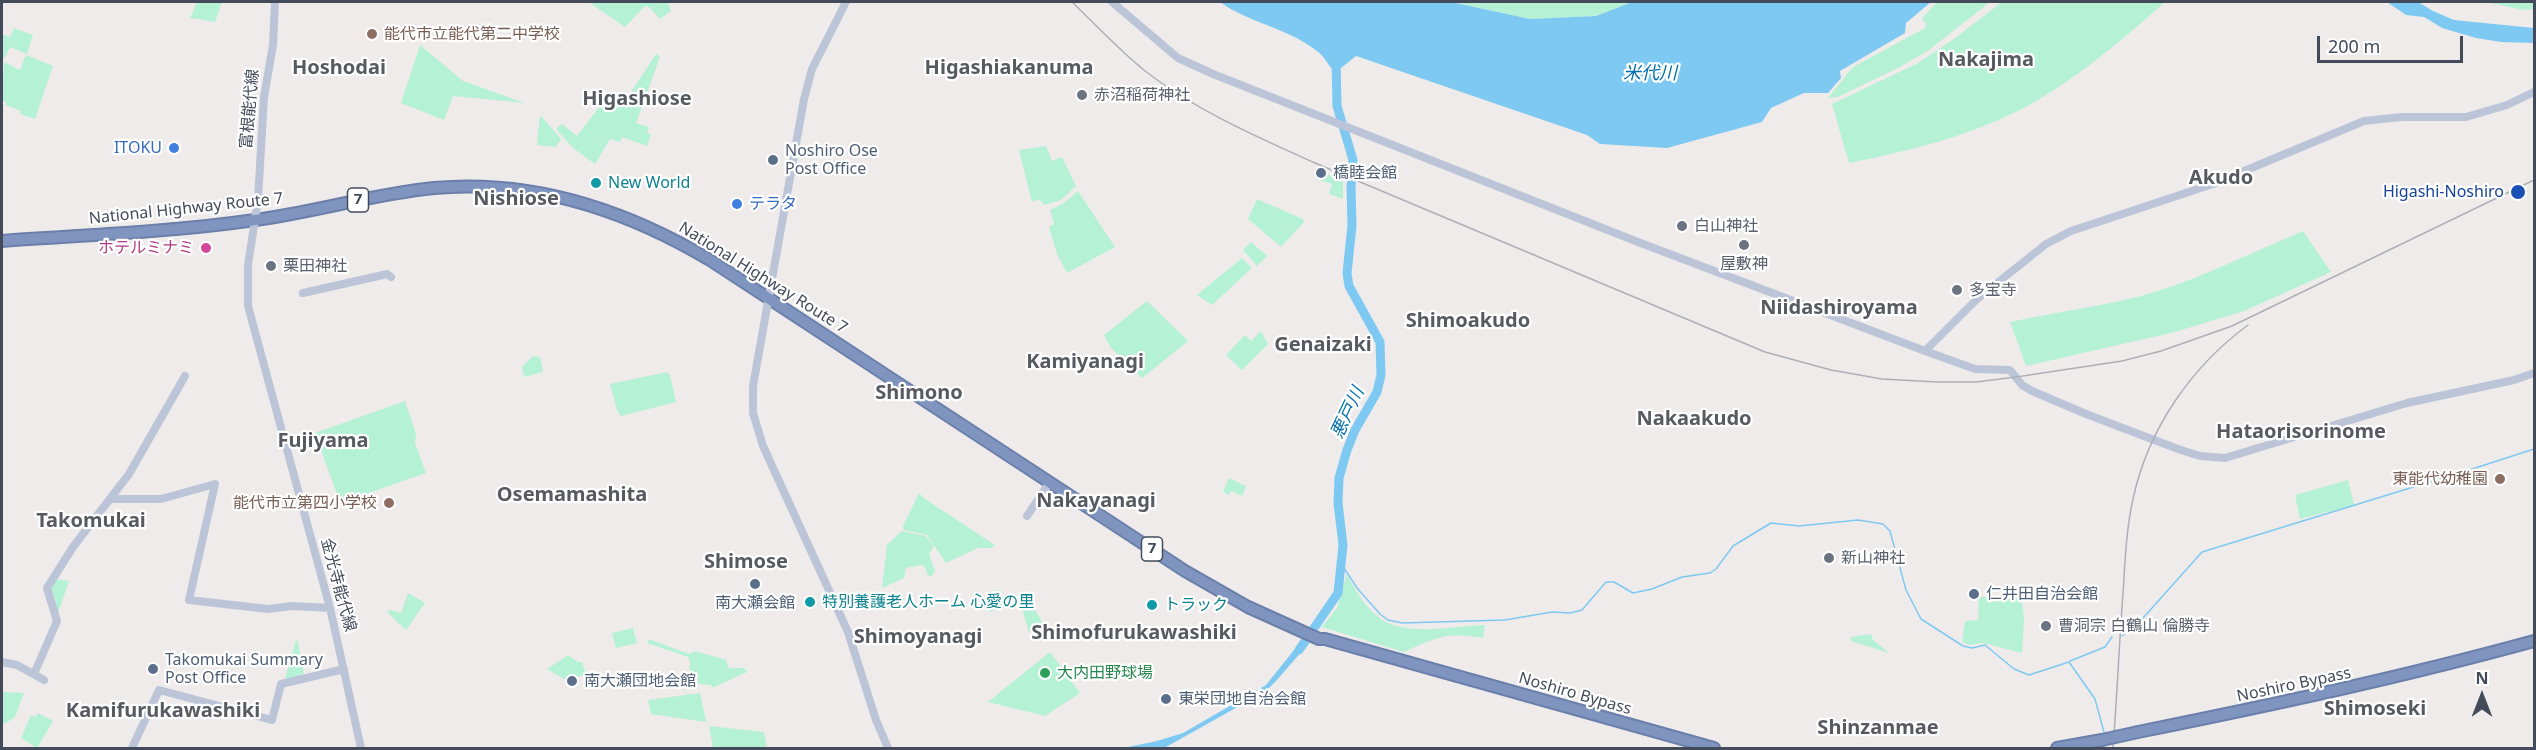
<!DOCTYPE html>
<meta charset="utf-8">
<style>
body{margin:0}
#map{position:relative;width:2536px;height:750px;overflow:hidden;background:#efebeb;font-family:"Noto Sans",sans-serif}
canvas{display:block}
.frame{position:absolute;inset:0;border:3px solid #434b5a;pointer-events:none}
.north{position:absolute;left:2452px;top:666px;width:60px;height:60px;-webkit-text-stroke:4px #fff;paint-order:stroke;rotate:0deg;font-size:16px;font-weight:700;line-height:24px;text-align:center;color:#434b5a}
.north::after{content:'';display:block;margin:auto;width:21px;height:27px;background:#434b5a;clip-path:polygon(50% 0,100% 100%,50% 72%,0 100%)}
.scale{position:absolute;left:2317px;top:36px;width:146px;height:27px;box-sizing:border-box;border:3px solid #434b5a;border-top:0;padding-left:8px;font-size:18px;line-height:21px;white-space:nowrap;color:#434b5a;-webkit-text-stroke:4px #fff;paint-order:stroke}
</style>
<div id="map">
<canvas width="2536" height="750"></canvas>
<div class="frame"></div>
<div class="north">N</div>
<div class="scale">200 m</div>
</div>
<script>
const context = document.querySelector('canvas').getContext('2d');
context.lineJoin = 'round';
function fillPath(path, color) {
  context.fillStyle = color;
  context.fill(path, 'evenodd');
}
function strokePath(path, color, width, dash) {
  context.strokeStyle = color;
  context.lineWidth = width;
  context.lineCap = dash ? 'butt' : 'round';
  context.setLineDash(dash || []);
  context.stroke(path);
}
function drawText(font, color, halo, rows, align = 'center') {
  context.font = font + ' "Noto Sans","Noto Sans JP",sans-serif';
  context.lineWidth = 4.5;
  context.setLineDash([]);
  context.textBaseline = 'middle';
  context.strokeStyle = halo;
  context.fillStyle = color;
  for (const [text, x, y, turn = 0] of rows) {
    context.save();
    context.translate(x, y);
    context.rotate((+turn || 0) * Math.PI / 180);
    context.textAlign = isNaN(turn) ? turn : align;
    if (halo) context.strokeText(text, 0, 0);
    context.fillText(text, 0, 0);
    context.restore();
  }
}
fillPath(new Path2D(`
 M 197,2 L 222,2 L 215,22 L 190,18 Z
 M 592,2 L 668,2 L 671,11 L 660,19 L 649,7 L 645,6 L 625,27 L 590,3 Z
 M 1451,2 L 1632,2 L 1596,16 L 1530,19 Z
 M 1937,2 L 1990,2 L 1929,50 L 1900,67 L 1838,97 L 1828,98 L 1853,67 L 1925,28 L 1926,24 L 1922,18 Z
 M 2002,2 L 2165,2 C 2130,33 2094,64 2054,90 C 1994,130 1920,149 1849,163 L 1832,104 L 1918,63 L 1954,39 Z
 M 2485,2 L 2534,2 L 2534,9 L 2524,10 Z
 M 14,28 L 33,35 L 27,54 L 10,47 L 4,59 L 2,58 L 2,34 L 10,37 Z
 M 420,45 L 463,81 L 525,103 L 453,96 L 444,120 L 401,103 Z
 M 656,54 L 660,57 L 636,123 L 649,127 L 647,133 L 651,134 L 647,146 L 622,137 L 620,142 L 610,139 L 595,164 L 573,148 L 556,129 L 562,124 L 577,136 L 606,98 L 621,107 Z
 M 26,55 L 53,66 L 35,119 L 20,114 L 21,111 L 6,105 L 6,102 L 2,100 L 4,62 L 20,70 Z
 M 540,115 L 561,139 L 556,147 L 537,145 Z
 M 1046,146 L 1052,161 L 1062,157 L 1076,186 L 1061,200 L 1044,205 L 1039,199 L 1032,202 L 1019,150 Z
 M 1316,173 L 1325,178 L 1328,174 L 1343,182 L 1343,199 L 1329,194 L 1332,184 L 1316,179 Z
 M 1078,191 L 1115,247 L 1067,273 L 1057,254 L 1049,227 L 1054,224 L 1050,210 L 1064,203 Z
 M 1257,199 L 1303,219 L 1304,222 L 1281,247 L 1248,219 Z
 M 2303,231 L 2331,272 L 2244,311 L 2175,332 L 2026,366 L 2010,322 C 2059,311 2110,306 2158,291 C 2208,275 2255,251 2303,231 Z
 M 1251,242 L 1267,256 L 1257,266 L 1243,250 Z
 M 1242,258 L 1252,268 L 1212,305 L 1197,295 Z
 M 1147,301 L 1188,341 L 1142,378 L 1111,348 L 1104,335 Z
 M 1261,331 L 1268,344 L 1242,370 L 1226,355 L 1245,335 L 1251,341 Z
 M 533,356 L 540,357 L 543,372 L 524,377 L 522,367 Z
 M 667,372 L 670,375 L 676,402 L 621,416 L 617,410 L 610,384 Z
 M 405,401 L 416,434 L 415,443 L 426,473 L 340,503 L 315,433 Z
 M 1229,478 L 1246,486 L 1242,496 L 1231,491 L 1229,495 L 1223,492 Z
 M 2348,480 L 2354,505 L 2300,519 L 2295,495 Z
 M 919,493 L 925,499 L 995,545 L 992,548 L 978,548 L 946,563 L 927,535 L 904,530 L 903,526 Z
 M 902,531 L 926,536 L 934,546 L 929,554 L 935,571 L 932,576 L 928,576 L 925,567 L 921,565 L 906,568 L 904,578 L 882,588 L 887,545 Z
 M 1347,574 C 1354,590 1372,617 1388,623 C 1416,635 1455,626 1485,625 L 1483,638 C 1447,632 1437,637 1404,652 L 1322,627 L 1337,608 Z
 M 56,579 L 69,581 L 58,613 L 51,588 Z
 M 998,589 L 1007,604 L 990,612 L 987,610 Z
 M 408,593 L 425,603 L 406,630 L 387,612 L 391,610 L 401,613 Z
 M 2004,596 L 2005,599 L 2021,598 L 2024,618 L 2022,653 L 1983,643 L 1969,645 L 1962,642 L 1965,621 L 1978,620 L 1979,597 Z
 M 1028,604 L 1033,606 L 1046,629 L 1032,633 L 1029,632 L 1022,609 Z
 M 633,628 L 637,643 L 616,648 L 612,633 Z
 M 1871,634 L 1873,640 L 1889,653 L 1851,641 L 1851,637 Z
 M 649,639 L 689,654 L 695,651 L 726,660 L 729,668 L 744,668 L 747,672 L 712,688 L 711,685 L 698,684 L 698,678 L 689,678 L 690,661 L 688,657 L 647,643 Z
 M 296,640 L 298,642 L 304,674 L 285,679 Z
 M 1050,652 L 1080,693 L 1045,716 L 988,702 Z
 M 568,655 L 578,662 L 582,662 L 586,675 L 564,679 L 547,669 Z
 M 2,692 L 24,693 L 15,717 L 4,724 L 2,723 Z
 M 700,693 L 706,722 L 651,714 L 648,700 Z
 M 38,713 L 53,721 L 37,748 L 21,738 L 31,715 L 36,717 Z
 M 709,726 L 764,732 L 767,748 L 713,748 Z`), '#b5f1d5');
fillPath(new Path2D(`
 M 1220,2 L 1451,2 L 1530,19 L 1596,16 L 1632,2 L 1931,2 L 1906,23 L 1905,33 L 1840,71 L 1841,78 L 1828,93 L 1804,93 L 1771,108 L 1762,122 L 1667,148 L 1600,144 L 1587,135 L 1356,56 L 1341,68 L 1332,69 C 1327,63 1323,55 1317,51 C 1288,28 1249,23 1220,2 Z
 M 2387,2 L 2418,2 L 2433,11 L 2454,20 L 2534,28 L 2534,43 L 2501,42 L 2476,38 L 2442,28 L 2424,17 L 2406,15 Z
 M 1302,640 L 1309,643 L 1277,680 L 1266,691 L 1166,747 L 1123,748 L 1157,741 L 1183,733 L 1266,685 Z`), '#7ec9f1');
strokePath(new Path2D(`
 M 2463,472 L 2534,449
 M 1342,565 L 1357,588 L 1380,614 L 1388,620 L 1402,623 L 1505,620 L 1552,612 L 1570,613 L 1582,610 L 1606,582 L 1614,582 L 1633,593 L 1652,589 L 1682,577 L 1710,573 L 1716,569 L 1733,546 L 1771,523 L 1799,526 L 1858,520 L 1883,524 L 1890,531 L 1906,590 L 1921,619 L 1963,646 L 1972,648 L 1985,645 L 2014,669 L 2029,675 L 2069,662 L 2095,699 L 2105,736
 M 2135,627 L 2202,552 L 2459,473
 M 2122,636 L 2125,634
 M 2070,661 L 2105,647 L 2112,637`), '#7ec9f1', 1.5);
strokePath(new Path2D(`
 M 1299,650 L 1338,593 L 1343,545 L 1338,503 L 1339,478 L 1347,450 L 1355,430 L 1377,392 L 1381,375 L 1380,342 L 1349,286 L 1347,273 L 1352,226 L 1351,187 L 1353,160 L 1337,106 L 1336,58`), '#7ec9f1', 9);
const highway = new Path2D(`
 M 2,241 C 86,235 171,232 255,220 C 315,212 373,194 434,188 C 533,179 626,210 710,260 L 1185,571 L 1248,607 L 1319,639 L 1325,639 L 1714,748
 M 2138,732 C 2272,705 2403,677 2534,641
 M 2057,748 L 2102,740`);
strokePath(highway, '#6a7faa', 14);
strokePath(new Path2D(`
 M 275,2 L 273,45 L 264,97 L 258,200 L 248,265 L 248,306 L 330,608 L 361,748
 M 846,2 L 812,69 L 804,99 L 753,386 L 753,413 L 763,446 L 848,632 L 876,720 L 888,748
 M 1112,2 L 1178,58 L 1213,74 L 1638,242 L 1925,351 L 1975,369 L 2010,370 L 2022,385 L 2032,391 L 2086,414 L 2178,449 L 2200,456 L 2225,458 L 2407,403 L 2514,380 L 2534,373
 M 303,293 L 387,274 L 391,277
 M 1925,351 L 1976,300 L 2046,244 L 2071,231 L 2213,184 L 2364,121 L 2402,117 L 2466,117 L 2507,105 L 2534,92
 M 110,499 L 161,499 L 215,484 L 189,600 L 268,609 L 292,606 L 330,608
 M 1027,516 L 1050,482
 M 2,662 L 17,665 L 44,680
 M 34,674 L 57,621 L 47,588 L 73,547 L 129,474 L 185,376
 M 132,748 L 159,690 L 272,720 L 281,684 L 344,669`), '#bcc5d7', 8);
strokePath(highway, '#7f95bf', 10);
strokePath(new Path2D(`
 M 1072,2 C 1096,25 1119,50 1145,71 C 1195,110 1257,137 1315,163 L 1765,352 L 1831,370 L 1882,379 L 1937,382 L 1976,382 L 2016,377 L 2122,361 L 2161,351 L 2232,326 L 2534,180
 M 2113,748 C 2117,697 2119,646 2123,594 C 2125,563 2126,530 2133,499 C 2148,429 2191,367 2248,325`), '#adafb7', 1.5);
const highwayBridge = new Path2D(`
 M 2102,740 L 2138,732`);
strokePath(highwayBridge, '#6a7faa', 14, []);
strokePath(highwayBridge, '#7f95bf', 10);
for (const [x, y, r, color] of [
 [372,34,6,"#8d6e63"],
 [1082,95,6,"#6b7280"],
 [174,148,6,"#3f7fe0"],
 [773,160,6,"#5c6f8a"],
 [1321,173,6,"#5c6f8a"],
 [596,183,6,"#0f9aa8"],
 [2518,192,8,"#1a4fb4"],
 [737,204,6,"#3f7fe0"],
 [1682,226,6,"#6b7280"],
 [1744,245,6,"#6b7280"],
 [206,248,6,"#d1479c"],
 [271,266,6,"#6b7280"],
 [1957,290,6,"#6b7280"],
 [2500,479,6,"#8d6e63"],
 [389,503,6,"#8d6e63"],
 [1829,558,6,"#6b7280"],
 [755,584,6,"#5c6f8a"],
 [1974,594,6,"#5c6f8a"],
 [810,602,6,"#0f9aa8"],
 [1152,605,6,"#0f9aa8"],
 [2046,626,6,"#6b7280"],
 [153,669,6,"#5c6f8a"],
 [1045,673,6,"#2e9e5b"],
 [572,681,6,"#5c6f8a"],
 [1166,699,6,"#5c6f8a"]
]) {
  const dot = new Path2D();
  dot.arc(x, y, r, 0, 2 * Math.PI);
  context.fillStyle = color;
  context.fill(dot);
  strokePath(dot, '#fff', 2);
}
for (const [x, y, w] of [
 [358,200,21],
 [1152,549,21]
]) {
  const box = new Path2D();
  box.roundRect(x - w / 2, y - 12, w, 24, 4.5);
  context.fillStyle = '#fff';
  context.fill(box);
  strokePath(box, '#434b5a', 1.5);
}
drawText('bold 15px', '#434b5a', null, [
 ["7",358,200],
 ["7",1152,549]
]);
drawText('16px', '#785e54', '#fff', [
 ["能代市立能代第二中学校",384,34,"left"],
 ["東能代幼稚園",2488,479],
 ["能代市立第四小学校",377,503]
], 'right');
drawText('16px', '#5b616d', '#fff', [
 ["赤沼稲荷神社",1094,95],
 ["白山神社",1694,226],
 ["屋敷神",1744,264,"center"],
 ["栗田神社",283,266],
 ["多宝寺",1969,290],
 ["新山神社",1841,558],
 ["曹洞宗 白鶴山 倫勝寺",2058,626]
], 'left');
drawText('16px', '#434b5a', '#fff', [
 ["富根能代線",250,109,-85],
 ["National Highway Route 7",186,209,-6],
 ["National Highway Route 7",763,278,32],
 ["金光寺能代線",338,585,75],
 ["Noshiro Bypass",2294,685,-12],
 ["Noshiro Bypass",1575,694,16]
]);
drawText('16px', '#366cbe', '#fff', [
 ["ITOKU",162,148],
 ["テラタ",749,204,"left"]
], 'right');
drawText('16px', '#4e5e75', '#fff', [
 ["Noshiro Ose",785,151],
 ["Post Office",785,169],
 ["橋睦会館",1333,173],
 ["仁井田自治会館",1986,594],
 ["南大瀬会館",755,603,"center"],
 ["Takomukai Summary",165,660],
 ["Post Office",165,678],
 ["南大瀬団地会館",584,681],
 ["東栄団地自治会館",1178,699]
], 'left');
drawText('16px', '#0d838f', '#fff', [
 ["New World",608,183],
 ["特別養護老人ホーム 心愛の里",822,602],
 ["トラック",1164,605]
], 'left');
drawText('16px', '#164399', '#fff', [
 ["Higashi-Noshiro",2504,192]
], 'right');
drawText('16px', '#b23c85', '#fff', [
 ["ホテルミナミ",194,248]
], 'right');
drawText('16px', '#27864d', '#fff', [
 ["大内田野球場",1057,673]
], 'left');
drawText('italic 18px', '#0370ad', '#fff', [
 ["米代川",1650,74],
 ["悪戸川",1348,413,-65]
]);
drawText('bold 20px', '#585a61', '#fff', [
 ["Nakajima",1986,60],
 ["Hoshodai",339,68],
 ["Higashiakanuma",1009,68],
 ["Higashiose",637,99],
 ["Akudo",2221,178],
 ["Nishiose",516,199],
 ["Niidashiroyama",1839,308],
 ["Shimoakudo",1468,321],
 ["Genaizaki",1323,345],
 ["Kamiyanagi",1085,362],
 ["Shimono",919,393],
 ["Nakaakudo",1694,419],
 ["Hataorisorinome",2301,432],
 ["Fujiyama",323,441],
 ["Osemamashita",572,495],
 ["Nakayanagi",1096,501],
 ["Takomukai",91,521],
 ["Shimose",746,562],
 ["Shimofurukawashiki",1134,633],
 ["Shimoyanagi",918,637],
 ["Shimoseki",2375,709],
 ["Kamifurukawashiki",163,711],
 ["Shinzanmae",1878,728]
]);
</script>
